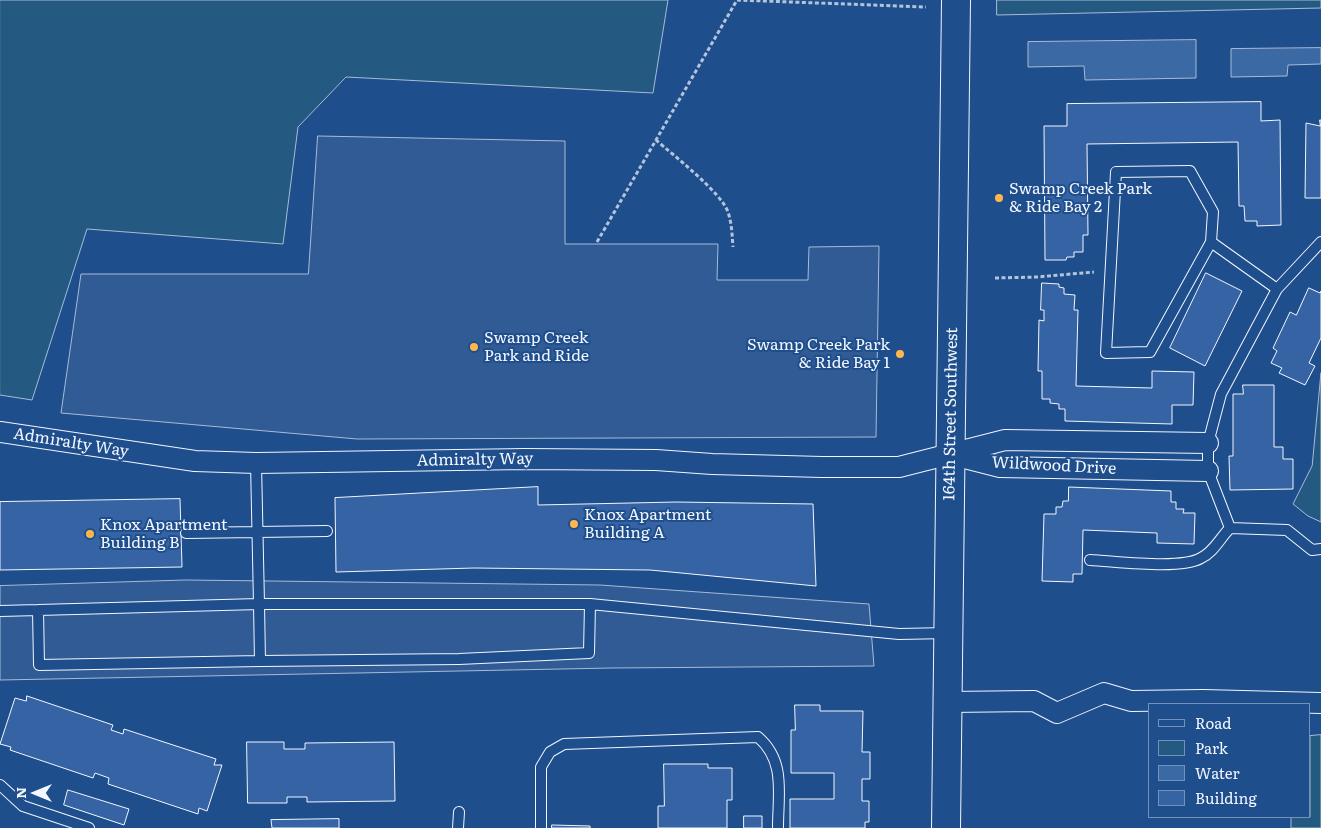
<!DOCTYPE html>
<style>
body{margin:0}
#map{position:relative;width:1321px;height:828px;overflow:hidden;background:#1f4e8c;font-family:Literata,serif}
canvas{display:block}
.legend{position:absolute;left:1148px;top:703px;width:162px;height:115px;box-sizing:border-box;background:#1f4e8c;border:1px solid #7391ba;margin:0;padding:6px 9px;list-style:none;font-size:15px;color:#f2f6ff}
.legend li{display:flex;align-items:center;gap:10px;height:25px}
.legend b{width:25px;border:1px solid #7391ba}
.north{position:absolute;left:10px;top:768px;width:50px;height:50px;-webkit-text-stroke:4px #1f4e8c;paint-order:stroke;rotate:270deg;font-size:14px;font-weight:700;line-height:20px;text-align:center;color:#f2f6ff}
.north::after{content:'';display:block;margin:auto;width:18px;height:22px;background:#f2f6ff;clip-path:polygon(50% 0,100% 100%,50% 72%,0 100%)}
</style>
<div id="map">
<canvas width="1321" height="828"></canvas>
<ul class="legend">
<li><b style="height:6px;background:#1f4e8c"></b>Road</li>
<li><b style="height:14px;background:#245a82"></b>Park</li>
<li><b style="height:14px;background:#3b69a3"></b>Water</li>
<li><b style="height:14px;background:#3563a3"></b>Building</li>
</ul>
<div class="north">N</div>
</div>
<script>
const context = document.querySelector('canvas').getContext('2d');
context.lineJoin = 'round';
function fillPath(path, color) {
  context.fillStyle = color;
  context.fill(path, 'evenodd');
}
function strokePath(path, color, width, dash) {
  context.strokeStyle = color;
  context.lineWidth = width;
  context.lineCap = dash ? 'butt' : 'round';
  context.setLineDash(dash || []);
  context.stroke(path);
}
function drawText(font, color, halo, rows, align = 'center') {
  context.font = font + ' Literata,serif';
  context.lineWidth = 4;
  context.setLineDash([]);
  context.textBaseline = 'middle';
  context.strokeStyle = halo;
  context.fillStyle = color;
  for (const [text, x, y, turn = 0] of rows) {
    context.save();
    context.translate(x, y);
    context.rotate((+turn || 0) * Math.PI / 180);
    context.textAlign = isNaN(turn) ? turn : align;
    if (halo) context.strokeText(text, 0, 0);
    context.fillText(text, 0, 0);
    context.restore();
  }
}
const green = new Path2D(`
 M 0,0 L 668,0 L 653,93 L 346,77 L 298,127 L 283,244 L 87,229 L 32,400 L 0,395 Z
 M 997,0 L 1321,0 L 1321,8 L 997,15 Z
 M 1321,373 L 1321,522 L 1308,516 L 1293,504 L 1312,466 Z
 M 1321,735 L 1321,828 L 1291,828 L 1291,817 L 1310,817 L 1310,736 Z`);
fillPath(green, '#245a82');
strokePath(green, '#a8bbd7', 1);
const parking = new Path2D(`
 M 318,136 L 565,141 L 565,244 L 718,244 L 717,280 L 808,280 L 809,247 L 879,246 L 876,437 L 357,439 L 61,413 L 81,274 L 308,274 Z
 M 186,580 L 600,585 L 869,604 L 874,666 L 612,668 L 0,680 L 0,586 Z`);
fillPath(parking, '#305b95');
strokePath(parking, '#a8bbd7', 1);
const water = new Path2D(`
 M 1196,40 L 1196,78 L 1085,80 L 1084,66 L 1028,67 L 1028,42 Z
 M 1321,48 L 1321,64 L 1288,65 L 1287,76 L 1231,77 L 1231,49 Z`);
fillPath(water, '#3b69a3');
strokePath(water, '#a8bbd7', 1);
const building = new Path2D(`
 M 1261,102 L 1261,121 L 1280,120 L 1281,225 L 1257,226 L 1257,221 L 1245,221 L 1244,206 L 1239,206 L 1238,142 L 1087,144 L 1088,235 L 1083,235 L 1083,252 L 1074,252 L 1074,257 L 1067,257 L 1066,260 L 1045,260 L 1044,126 L 1067,126 L 1067,104 Z
 M 1320,120 L 1321,120 L 1321,198 L 1305,198 L 1306,123 L 1320,126 Z
 M 1206,273 L 1242,291 L 1205,366 L 1170,348 Z
 M 1042,283 L 1059,284 L 1059,287 L 1064,288 L 1064,294 L 1075,295 L 1074,310 L 1078,310 L 1076,386 L 1152,388 L 1152,371 L 1194,372 L 1193,405 L 1172,405 L 1172,424 L 1065,421 L 1065,409 L 1059,409 L 1059,404 L 1050,403 L 1050,399 L 1042,399 L 1042,371 L 1038,371 L 1039,320 L 1044,321 L 1044,310 L 1041,310 Z
 M 1309,288 L 1320,293 L 1321,291 L 1321,338 L 1309,363 L 1315,366 L 1305,385 L 1279,373 L 1282,368 L 1271,363 L 1277,351 L 1273,348 L 1290,312 L 1296,315 Z
 M 1243,385 L 1274,385 L 1274,447 L 1283,447 L 1283,459 L 1293,459 L 1293,489 L 1230,490 L 1229,456 L 1233,456 L 1233,394 L 1243,394 Z
 M 538,487 L 538,505 L 676,502 L 813,504 L 816,586 L 650,570 L 474,568 L 336,572 L 335,498 Z
 M 1069,487 L 1171,491 L 1171,502 L 1176,502 L 1176,509 L 1184,509 L 1183,513 L 1195,513 L 1194,544 L 1157,543 L 1157,533 L 1083,530 L 1082,574 L 1073,574 L 1073,582 L 1042,581 L 1044,514 L 1056,514 L 1056,507 L 1062,507 L 1063,501 L 1068,501 Z
 M 180,499 L 182,567 L 0,570 L 0,502 Z
 M 27,696 L 113,725 L 111,730 L 123,734 L 124,729 L 216,759 L 214,765 L 222,765 L 207,811 L 199,808 L 198,814 L 108,784 L 109,778 L 95,773 L 93,778 L 10,750 L 11,747 L 0,744 L 15,698 L 26,701 Z
 M 795,705 L 820,705 L 820,711 L 863,711 L 862,752 L 870,752 L 870,779 L 862,779 L 862,801 L 869,801 L 869,822 L 865,822 L 865,828 L 790,828 L 790,799 L 834,799 L 834,773 L 791,773 L 791,730 L 795,730 Z
 M 247,742 L 284,742 L 284,749 L 305,749 L 305,743 L 394,742 L 395,801 L 307,802 L 307,797 L 287,797 L 287,803 L 248,803 Z
 M 664,764 L 708,764 L 708,768 L 732,768 L 732,800 L 727,800 L 727,828 L 658,828 L 658,806 L 664,806 Z
 M 68,790 L 129,809 L 124,825 L 64,805 Z
 M 744,816 L 762,816 L 762,828 L 744,828 Z
 M 339,819 L 339,828 L 272,828 L 271,820 Z
 M 552,825 L 590,826 L 590,828 L 552,828 Z`);
fillPath(building, '#3563a3');
strokePath(building, '#f2f6ff', 1);
const lane = new Path2D(`
 M 1211,242 L 1150,352 L 1106,353 L 1116,172 L 1190,171 L 1213,212 L 1211,242 L 1277,289
 M 1321,242 L 1277,289 L 1221,394 L 1208,443 L 1208,471 L 1230,528 L 1287,530 L 1312,550 L 1321,549
 M 256,463 L 259,604 L 590,604 L 899,634 L 948,633
 M 186,533 L 327,531
 M 1090,560 C 1115,561 1181,570 1201,558 C 1214,552 1220,538 1230,528
 M 0,611 L 38,610
 M 260,661 L 39,665 L 38,610 L 259,604 L 260,661 L 459,659 L 589,653 L 590,604
 M 0,785 L 23,806 L 89,828
 M 458,828 L 459,812
 M 541,828 L 541,767 L 550,752 L 564,744 L 758,737 C 786,761 778,794 778,828`);
const street = new Path2D(`
 M 0,432 L 195,461 L 256,463 L 525,459 L 656,460 L 712,464 L 822,467 L 899,467 L 1005,440 L 1208,443
 M 953,455 L 1000,467 L 1208,471
 M 948,702 L 1034,701 L 1057,713 L 1104,693 L 1131,701 L 1203,700 L 1321,703`);
const secondary = new Path2D(`
 M 946,828 L 956,0`);
strokePath(lane, '#f2f6ff', 12);
strokePath(street, '#f2f6ff', 22);
strokePath(secondary, '#f2f6ff', 30);
strokePath(new Path2D(`
 M 656,140 C 673,155 721,192 728,212 C 732,224 732,235 733,247
 M 597,242 L 737,0 L 926,7
 M 995,278 L 1037,277 L 1094,272`), '#b3c4dc', 3, [4, 2.5]);
strokePath(lane, '#1f4e8c', 10);
strokePath(street, '#1f4e8c', 20);
strokePath(secondary, '#1f4e8c', 28);
for (const [x, y, r, color] of [
 [999,198,5,"#ffb74d"],
 [474,347,5,"#ffb74d"],
 [900,354,5,"#ffb74d"],
 [574,524,5,"#ffb74d"],
 [90,534,5,"#ffb74d"]
]) {
  const dot = new Path2D();
  dot.arc(x, y, r, 0, 2 * Math.PI);
  context.fillStyle = color;
  context.fill(dot);
  strokePath(dot, '#1f4e8c', 2);
}
drawText('16px', '#f2f6ff', '#1f4e8c', [
 ["Swamp Creek Park",1009,189],
 ["& Ride Bay 2",1009,207],
 ["Swamp Creek",484,338],
 ["Park and Ride",484,356],
 ["Swamp Creek Park",890,345,"right"],
 ["& Ride Bay 1",890,363,"right"],
 ["Knox Apartment",584,515],
 ["Building A",584,533],
 ["Knox Apartment",100,525],
 ["Building B",100,543]
], 'left');
drawText('16px', '#f2f6ff', '#1f4e8c', [
 ["164th Street Southwest",951,414,-89],
 ["Admiralty Way",71,443,9],
 ["Admiralty Way",475,460,-1],
 ["Wildwood Drive",1054,466,3]
]);
</script>
